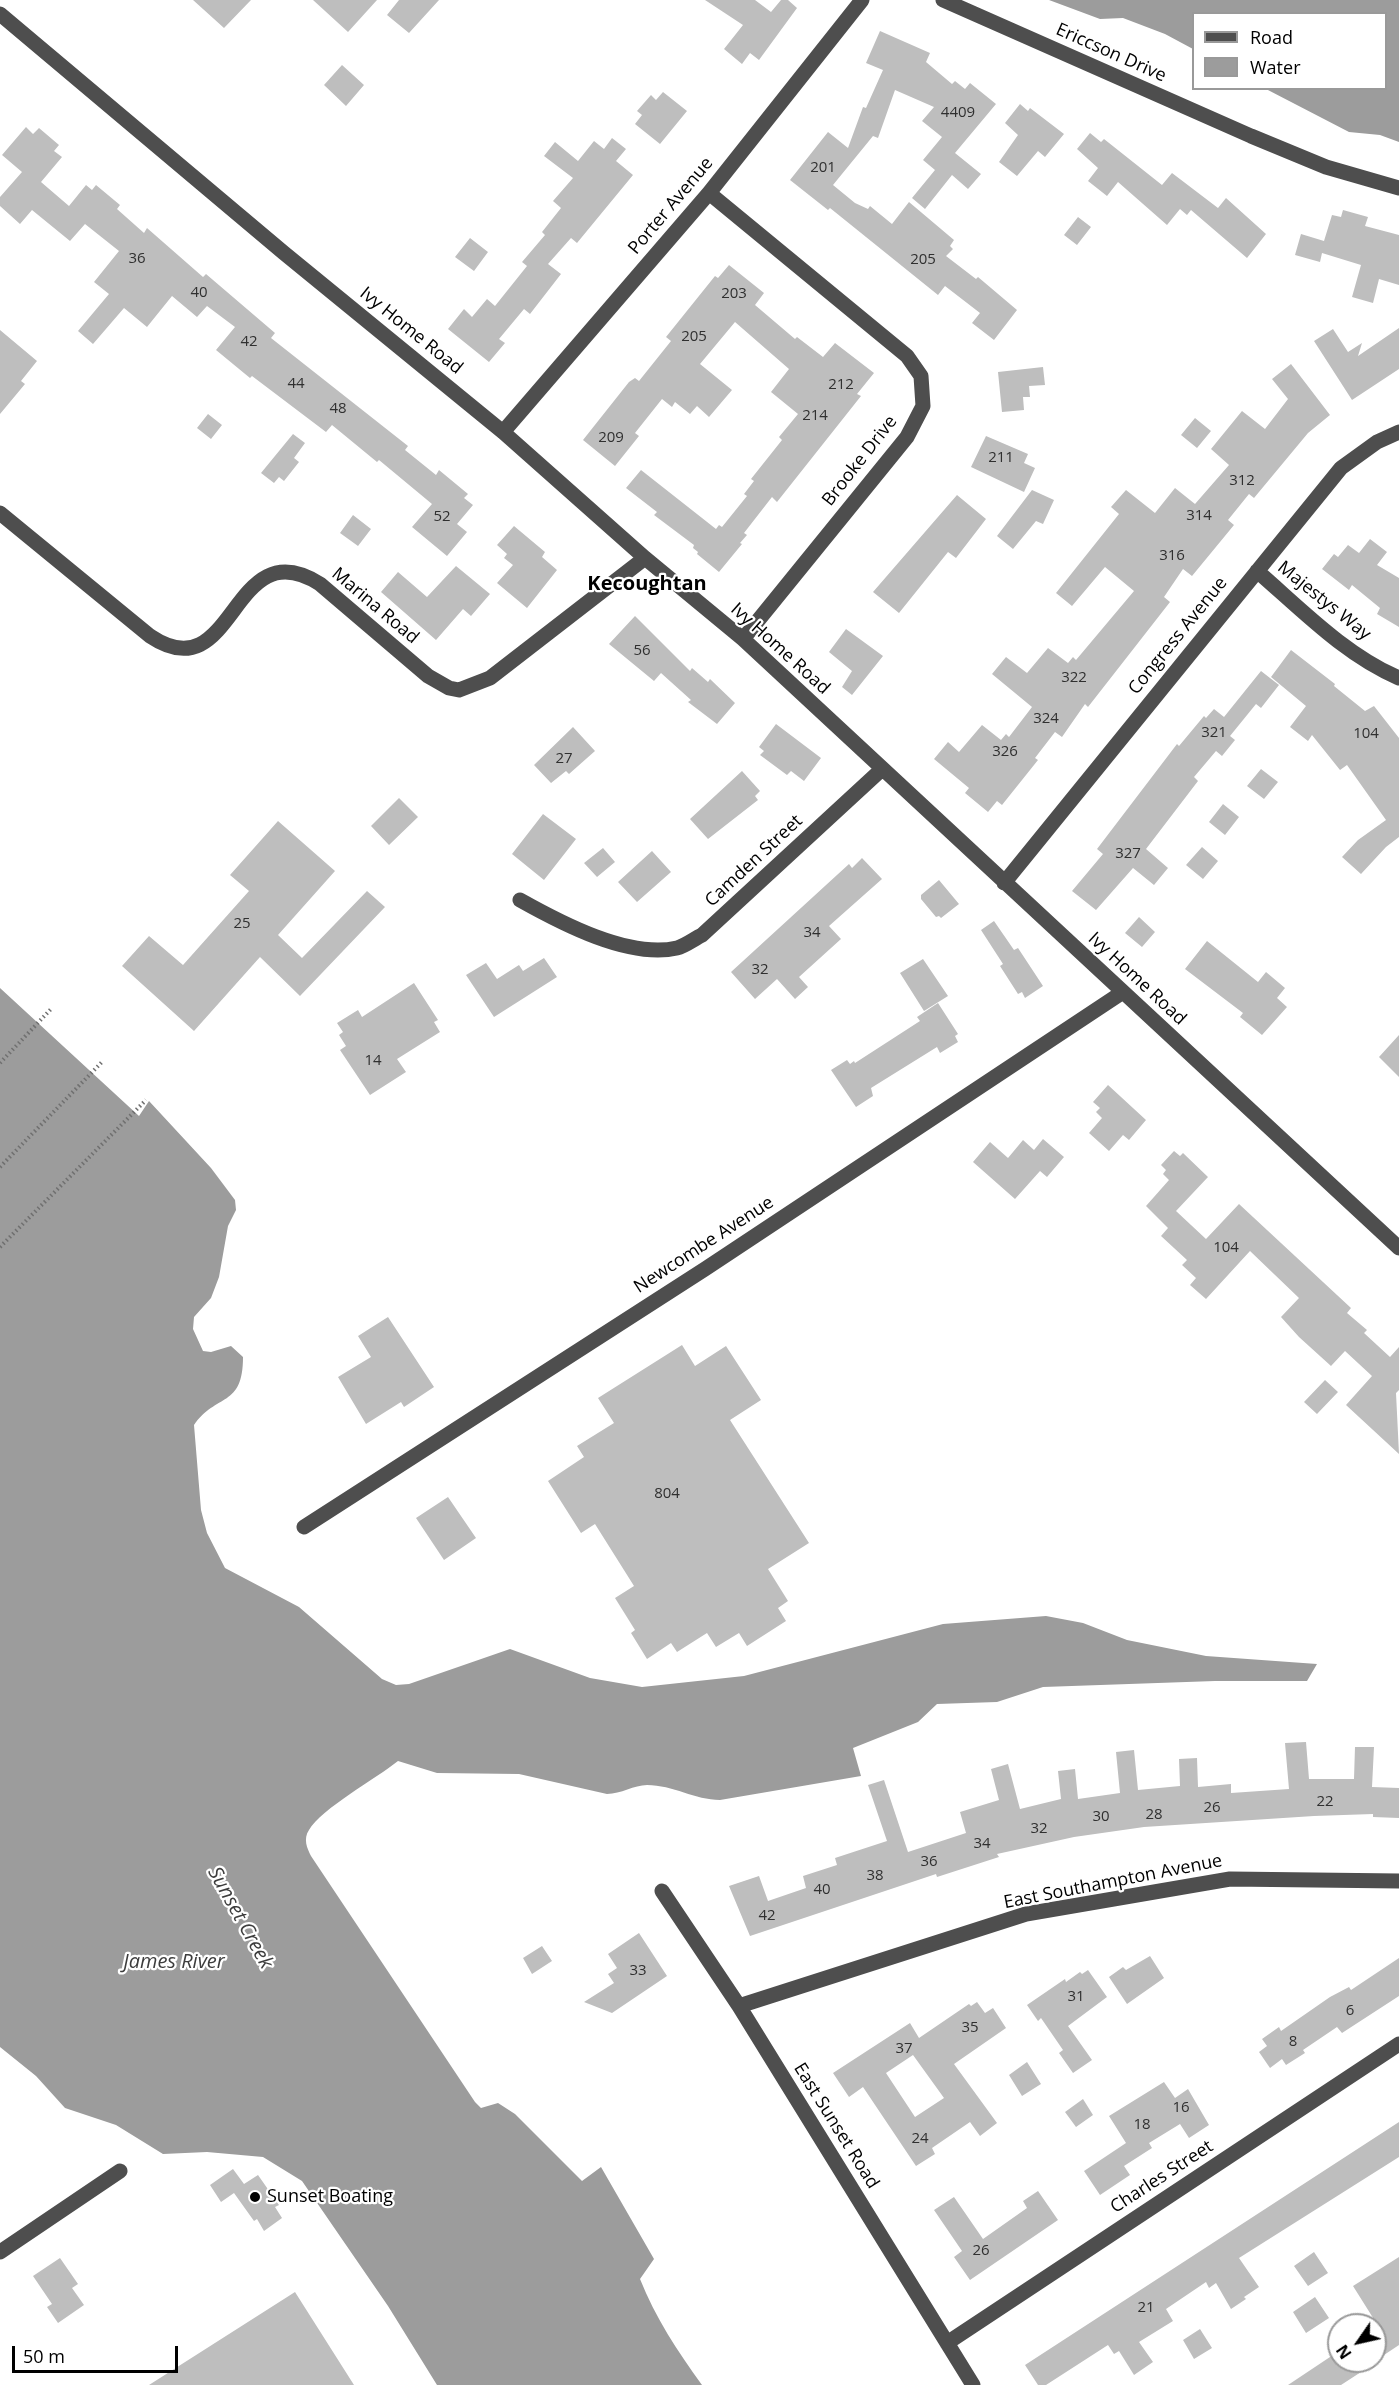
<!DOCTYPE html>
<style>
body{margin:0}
#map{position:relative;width:1399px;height:2385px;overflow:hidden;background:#fff;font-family:"Open Sans",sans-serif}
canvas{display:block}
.legend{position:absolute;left:1192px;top:12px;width:195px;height:78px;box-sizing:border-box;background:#fff;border:2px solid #999;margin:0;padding:8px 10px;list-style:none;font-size:18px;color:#000}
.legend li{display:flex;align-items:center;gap:12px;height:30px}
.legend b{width:30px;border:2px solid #999}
.north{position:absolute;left:1327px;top:2313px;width:60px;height:60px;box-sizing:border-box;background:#fff;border:2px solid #999;border-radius:50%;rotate:236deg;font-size:16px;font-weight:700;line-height:24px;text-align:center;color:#000}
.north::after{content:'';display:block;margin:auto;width:21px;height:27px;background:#000;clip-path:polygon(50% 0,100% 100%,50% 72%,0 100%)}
.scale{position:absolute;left:12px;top:2346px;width:166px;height:27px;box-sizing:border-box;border:3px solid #000;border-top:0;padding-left:8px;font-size:18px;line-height:21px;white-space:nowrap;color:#000;-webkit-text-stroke:4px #fff;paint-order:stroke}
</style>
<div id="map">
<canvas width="1399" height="2385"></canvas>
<ul class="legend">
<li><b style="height:8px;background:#4e4e4e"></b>Road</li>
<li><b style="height:16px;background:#9c9c9c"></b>Water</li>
</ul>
<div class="north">N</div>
<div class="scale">50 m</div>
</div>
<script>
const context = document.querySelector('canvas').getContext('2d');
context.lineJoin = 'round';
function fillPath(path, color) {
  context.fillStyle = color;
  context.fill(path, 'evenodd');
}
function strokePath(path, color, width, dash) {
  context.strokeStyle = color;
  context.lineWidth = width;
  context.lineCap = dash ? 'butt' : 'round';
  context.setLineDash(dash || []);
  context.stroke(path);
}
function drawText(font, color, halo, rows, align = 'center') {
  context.font = font + ' "Open Sans",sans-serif';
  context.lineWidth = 4.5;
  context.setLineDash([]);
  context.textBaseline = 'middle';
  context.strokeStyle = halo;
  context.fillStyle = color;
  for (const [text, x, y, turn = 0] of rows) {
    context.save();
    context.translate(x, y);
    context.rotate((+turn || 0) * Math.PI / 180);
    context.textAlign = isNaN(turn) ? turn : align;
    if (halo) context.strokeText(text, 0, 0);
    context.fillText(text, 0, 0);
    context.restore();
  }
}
fillPath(new Path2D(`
 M 1049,0 L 1399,0 L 1399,142 L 1380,135 L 1349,132 L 1266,89 L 1386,88 L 1386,14 L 1194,14 L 1193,49 L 1165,34 L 1123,18 L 1100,19 Z
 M 0,988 L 139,1116 L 149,1101 L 211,1168 L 235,1200 L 236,1210 L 228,1226 L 219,1277 L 211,1298 L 194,1317 L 193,1329 L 203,1351 L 211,1352 L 231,1346 L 243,1357 C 243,1408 216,1393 194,1425 L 201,1510 L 207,1533 L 225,1568 L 299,1607 L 382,1679 L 396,1685 L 409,1684 L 510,1649 L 590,1678 L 642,1687 L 744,1676 L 943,1624 L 1046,1616 L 1083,1623 L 1127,1640 L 1206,1656 L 1317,1664 L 1307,1681 L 1215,1681 L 1043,1687 L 997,1702 L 937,1704 L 918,1722 L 853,1748 L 861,1776 L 720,1800 C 695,1800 673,1785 647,1785 C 634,1785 621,1794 607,1794 L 519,1774 L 437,1773 L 398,1761 C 377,1778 321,1809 309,1830 C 303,1839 307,1848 311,1856 L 475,2102 L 481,2108 L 498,2103 L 515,2114 L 582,2181 L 601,2167 L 654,2259 L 640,2279 C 655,2317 678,2352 702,2385 L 437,2385 L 388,2306 L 302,2181 L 263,2157 L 207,2152 L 163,2154 L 116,2125 L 65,2108 L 36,2076 L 0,2047 Z`), '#9c9c9c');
fillPath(new Path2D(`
 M 193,0 L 251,0 L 224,28 Z
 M 313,0 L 377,0 L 348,32 Z
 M 399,0 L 439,0 L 409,33 L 387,15 Z
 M 705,0 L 755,0 L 771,12 L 781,0 L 788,0 L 797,8 L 759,60 L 750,53 L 742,64 L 724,49 L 743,25 Z
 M 880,31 L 930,53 L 926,62 L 952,84 L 955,81 L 965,89 L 970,83 L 996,104 L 955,153 L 981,174 L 968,189 L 952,175 L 925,209 L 912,198 L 935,170 L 923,160 L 942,137 L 922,121 L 934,107 L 895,90 L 878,138 L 873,136 L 833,185 L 855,203 L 868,209 L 870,206 L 892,224 L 909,202 L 954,240 L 950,246 L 953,249 L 946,256 L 976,279 L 978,277 L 1017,310 L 994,340 L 972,323 L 980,313 L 945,286 L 938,295 L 830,208 L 828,210 L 790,180 L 828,132 L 848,148 L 863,107 L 866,108 L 883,70 L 866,63 Z
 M 342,65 L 364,85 L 346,106 L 324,85 Z
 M 663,92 L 687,111 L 660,144 L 635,124 L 642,115 L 637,111 L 651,95 L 656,100 Z
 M 1020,104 L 1028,111 L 1030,108 L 1064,134 L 1045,157 L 1038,151 L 1017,176 L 999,162 L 1018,135 L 1005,123 Z
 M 26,127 L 33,134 L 39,128 L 59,145 L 54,151 L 62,157 L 41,182 L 69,206 L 86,185 L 92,190 L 96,185 L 120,205 L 117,209 L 144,233 L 147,228 L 203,277 L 206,274 L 275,333 L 271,338 L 408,446 L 405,450 L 436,475 L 439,470 L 468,494 L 464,498 L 473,505 L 457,524 L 467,532 L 447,556 L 412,527 L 432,504 L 379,460 L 377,462 L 332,425 L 326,432 L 252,376 L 250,378 L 216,350 L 235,327 L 207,306 L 197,317 L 172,296 L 147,327 L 124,308 L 93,344 L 78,331 L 109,294 L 94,282 L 119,251 L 85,224 L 70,241 L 32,210 L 20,224 L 0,206 L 0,197 L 22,172 L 2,155 Z
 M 1090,133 L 1101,142 L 1104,139 L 1162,185 L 1172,173 L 1218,208 L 1226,198 L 1266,234 L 1247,258 L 1191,210 L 1187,215 L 1180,209 L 1167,225 L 1118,182 L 1107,196 L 1088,181 L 1098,168 L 1077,149 Z
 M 612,138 L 626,149 L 616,161 L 633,175 L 577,243 L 571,238 L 548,264 L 561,274 L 530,314 L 524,309 L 499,339 L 505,343 L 489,362 L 448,329 L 464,309 L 472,317 L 487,299 L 495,306 L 527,266 L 522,262 L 545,235 L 542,232 L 561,208 L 553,201 L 573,178 L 544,156 L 555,142 L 578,161 L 594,141 L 604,149 Z
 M 1343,210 L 1368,217 L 1365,226 L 1399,235 L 1399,285 L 1379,279 L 1373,303 L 1352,297 L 1361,265 L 1322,253 L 1320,262 L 1295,255 L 1301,234 L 1324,241 L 1332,215 L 1341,217 Z
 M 1078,217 L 1091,227 L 1077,245 L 1064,235 Z
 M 470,238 L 488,252 L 474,271 L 455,257 Z
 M 729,265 L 764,293 L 755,305 L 795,339 L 797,337 L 823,357 L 835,343 L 874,373 L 857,394 L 861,396 L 777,502 L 772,497 L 744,533 L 747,535 L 740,543 L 742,544 L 719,572 L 697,554 L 698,552 L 693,548 L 694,545 L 654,515 L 657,512 L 626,488 L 641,470 L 716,529 L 719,525 L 722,527 L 747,496 L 744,494 L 754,481 L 751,479 L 782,440 L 779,437 L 798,414 L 771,392 L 789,369 L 735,322 L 700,364 L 732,390 L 709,417 L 697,406 L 690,414 L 675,402 L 672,407 L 662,399 L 635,433 L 639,436 L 615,466 L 583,440 L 629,382 L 635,378 L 639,381 L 671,341 L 666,337 L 715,276 L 718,278 Z
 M 1399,328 L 1399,369 L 1352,400 L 1314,341 L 1333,329 L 1348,352 L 1362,343 L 1358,356 Z
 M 0,330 L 37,361 L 21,381 L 25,384 L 0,414 Z
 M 1291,364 L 1330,415 L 1308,433 L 1254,498 L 1249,494 L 1228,520 L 1234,525 L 1192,576 L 1183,569 L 1164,597 L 1170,602 L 1106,684 L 1088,707 L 1085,704 L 1062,737 L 1055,732 L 1035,758 L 1038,760 L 1002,805 L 997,801 L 988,812 L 965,793 L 969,788 L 934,759 L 948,742 L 959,752 L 982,725 L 1001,740 L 1006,734 L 1009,737 L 1032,707 L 992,674 L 1006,657 L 1027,673 L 1048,648 L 1068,663 L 1073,657 L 1076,660 L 1134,591 L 1105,567 L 1072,606 L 1056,593 L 1119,514 L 1111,507 L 1126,490 L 1155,513 L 1175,488 L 1195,504 L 1229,465 L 1211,449 L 1242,411 L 1265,429 L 1288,399 L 1272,379 Z
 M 1043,367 L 1045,385 L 1029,386 L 1030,397 L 1023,397 L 1024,410 L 1002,412 L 998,372 Z
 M 208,414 L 222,425 L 211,439 L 197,428 Z
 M 1195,418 L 1211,431 L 1197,448 L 1181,435 Z
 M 293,434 L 305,443 L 294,458 L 299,462 L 284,481 L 279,477 L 274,483 L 261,473 Z
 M 986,436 L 1028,454 L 1024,463 L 1035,468 L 1024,492 L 971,467 Z
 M 1032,490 L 1054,500 L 1043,524 L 1036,521 L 1013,549 L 997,536 Z
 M 957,495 L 986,519 L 956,558 L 948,552 L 899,613 L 873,592 Z
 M 353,515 L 371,529 L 358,546 L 340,533 Z
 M 514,526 L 545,552 L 542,557 L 557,570 L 527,608 L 497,583 L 513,565 L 504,558 L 507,554 L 497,545 Z
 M 1370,539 L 1387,552 L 1377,565 L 1399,578 L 1399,627 L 1377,614 L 1380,608 L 1352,585 L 1349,590 L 1322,569 L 1334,554 L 1338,557 L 1348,545 L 1359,553 Z
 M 456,566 L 490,594 L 471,616 L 463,609 L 436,640 L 381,592 L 398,572 L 427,597 Z
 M 635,616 L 690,671 L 692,668 L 708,682 L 710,679 L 735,703 L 717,724 L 688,702 L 691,700 L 661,673 L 654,681 L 609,644 Z
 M 846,629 L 883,656 L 852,695 L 842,687 L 852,671 L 829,652 Z
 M 1291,650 L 1335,684 L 1334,686 L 1365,711 L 1374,706 L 1399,738 L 1399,837 L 1386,847 L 1361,874 L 1342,857 L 1358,840 L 1386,820 L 1347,765 L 1340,770 L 1312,735 L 1308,741 L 1290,727 L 1306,706 L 1271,677 Z
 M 1261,671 L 1279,685 L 1261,708 L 1256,704 L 1230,736 L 1235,740 L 1222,756 L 1216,751 L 1194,777 L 1198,781 L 1146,849 L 1168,868 L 1154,885 L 1133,868 L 1096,910 L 1072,891 L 1103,854 L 1097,849 L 1177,744 L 1179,746 L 1204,716 L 1206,718 L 1214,709 L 1224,717 Z
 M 776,724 L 821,758 L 804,781 L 791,771 L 787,775 L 760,755 L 764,751 L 759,747 Z
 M 573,727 L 595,751 L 569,774 L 566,771 L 551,783 L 534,765 Z
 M 1261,769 L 1278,782 L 1264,799 L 1247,786 Z
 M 742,771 L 760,791 L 755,796 L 758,800 L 708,839 L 690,819 Z
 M 399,798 L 418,817 L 389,845 L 371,826 Z
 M 1223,804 L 1239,817 L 1225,835 L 1209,822 Z
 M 543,814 L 576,839 L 544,880 L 512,854 Z
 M 278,821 L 335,871 L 278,935 L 302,958 L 367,891 L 385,907 L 300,996 L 260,957 L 194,1031 L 122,966 L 149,936 L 183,965 L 249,891 L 230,875 Z
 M 1202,847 L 1218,861 L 1203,879 L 1186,865 Z
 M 603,848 L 615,862 L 597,877 L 584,863 Z
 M 652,851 L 671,872 L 637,902 L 618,882 Z
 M 862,858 L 882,879 L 829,926 L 841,939 L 799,977 L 808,987 L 795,999 L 777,979 L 755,999 L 731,972 L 849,864 L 852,868 Z
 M 939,880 L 959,904 L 941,918 L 939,916 L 936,917 L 921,899 L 921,895 Z
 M 1139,917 L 1155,932 L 1142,947 L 1125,933 Z
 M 994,921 L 1014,950 L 1018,948 L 1043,986 L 1025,998 L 1022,992 L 1018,994 L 1000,966 L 1003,964 L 981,930 Z
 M 1207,941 L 1258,982 L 1266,972 L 1285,988 L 1277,998 L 1287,1007 L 1262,1035 L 1240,1017 L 1243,1013 L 1185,969 Z
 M 544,958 L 557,977 L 494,1017 L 466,975 L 486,963 L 497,979 L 519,965 L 523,971 Z
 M 923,959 L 948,996 L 924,1011 L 900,973 Z
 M 414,983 L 438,1020 L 434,1022 L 440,1032 L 397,1059 L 406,1072 L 370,1095 L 340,1050 L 346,1046 L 339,1035 L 343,1032 L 337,1023 L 358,1010 L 362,1017 Z
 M 938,1003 L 958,1034 L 955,1036 L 958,1042 L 940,1053 L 937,1047 L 871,1088 L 873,1096 L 856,1107 L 831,1070 L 847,1060 L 850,1064 L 854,1061 L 855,1063 L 920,1021 L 917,1017 Z
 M 1399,1035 L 1399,1077 L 1379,1057 Z
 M 1108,1085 L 1146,1120 L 1129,1140 L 1123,1135 L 1109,1151 L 1089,1133 L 1102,1118 L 1096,1112 L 1100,1108 L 1093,1102 Z
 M 1043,1139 L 1064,1157 L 1047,1177 L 1040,1171 L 1015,1199 L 973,1162 L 990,1142 L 1008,1158 L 1023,1140 L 1034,1150 Z
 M 1174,1151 L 1180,1156 L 1183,1153 L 1208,1177 L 1176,1211 L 1206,1239 L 1239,1204 L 1351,1308 L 1347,1313 L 1367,1330 L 1364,1333 L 1390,1357 L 1399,1347 L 1399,1390 L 1396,1393 L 1399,1454 L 1346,1405 L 1372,1376 L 1345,1351 L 1331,1366 L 1299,1337 L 1281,1317 L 1299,1298 L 1250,1251 L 1206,1299 L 1190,1285 L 1196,1278 L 1182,1265 L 1187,1260 L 1161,1236 L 1168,1228 L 1146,1206 L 1169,1180 L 1163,1174 L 1166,1170 L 1161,1165 Z
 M 388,1317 L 434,1387 L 404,1407 L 401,1402 L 366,1424 L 338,1377 L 371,1357 L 358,1336 Z
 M 682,1345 L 695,1366 L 726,1346 L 761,1400 L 730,1420 L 809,1543 L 768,1569 L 788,1601 L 778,1608 L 786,1621 L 747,1646 L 739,1633 L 716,1647 L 707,1633 L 677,1652 L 671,1643 L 647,1659 L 631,1633 L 635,1630 L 615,1598 L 634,1586 L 595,1524 L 581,1533 L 548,1481 L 584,1457 L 577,1446 L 614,1423 L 598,1398 Z
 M 1325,1380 L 1338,1392 L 1317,1414 L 1304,1402 Z
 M 448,1497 L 476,1538 L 444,1560 L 416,1518 Z
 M 1306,1742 L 1309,1779 L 1354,1779 L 1355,1747 L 1374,1747 L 1372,1787 L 1399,1788 L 1399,1818 L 1373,1817 L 1373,1814 L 1314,1816 L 1144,1827 L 1074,1837 L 997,1854 L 999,1857 L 937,1877 L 936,1874 L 750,1936 L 729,1886 L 759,1876 L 768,1901 L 806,1888 L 803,1876 L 837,1865 L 835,1858 L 887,1841 L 868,1785 L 884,1780 L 908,1852 L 966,1833 L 960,1812 L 999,1800 L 991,1769 L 1008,1764 L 1020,1809 L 1061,1799 L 1058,1771 L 1075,1769 L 1078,1799 L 1120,1793 L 1116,1752 L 1134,1750 L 1138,1790 L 1180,1786 L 1179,1759 L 1197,1758 L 1198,1787 L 1231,1784 L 1231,1793 L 1289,1789 L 1285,1743 Z
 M 639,1933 L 667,1976 L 612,2013 L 584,2002 L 614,1983 L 608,1974 L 617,1968 L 608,1954 Z
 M 542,1946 L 552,1961 L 532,1974 L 523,1958 Z
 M 1150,1956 L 1164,1978 L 1127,2004 L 1109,1977 L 1123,1967 L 1126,1970 Z
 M 1399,1958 L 1399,1996 L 1342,2033 L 1337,2027 L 1303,2050 L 1305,2053 L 1286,2065 L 1282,2059 L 1270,2068 L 1259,2052 L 1267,2046 L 1262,2039 L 1279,2027 L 1281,2031 L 1330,1997 L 1349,1987 L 1351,1990 Z
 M 1088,1970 L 1107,1997 L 1068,2026 L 1092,2060 L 1073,2073 L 1059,2053 L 1063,2050 L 1041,2018 L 1038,2021 L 1027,2005 L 1065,1979 L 1066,1982 L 1080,1972 L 1082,1974 Z
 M 977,2002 L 985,2013 L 993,2008 L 1006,2028 L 954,2064 L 997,2123 L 980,2136 L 970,2122 L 932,2148 L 935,2154 L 916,2166 L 863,2087 L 849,2097 L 833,2073 L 910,2023 L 919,2038 L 969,2004 L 971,2006 ZM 913,2055 L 944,2098 L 915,2117 L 886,2073 Z
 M 1027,2062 L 1041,2084 L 1022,2096 L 1009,2075 Z
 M 1164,2082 L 1175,2098 L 1188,2089 L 1209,2125 L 1189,2138 L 1180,2124 L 1149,2143 L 1152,2148 L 1124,2166 L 1130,2175 L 1100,2195 L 1084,2171 L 1126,2143 L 1109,2116 Z
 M 1083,2099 L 1093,2115 L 1076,2127 L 1065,2112 Z
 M 1399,2122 L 1399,2157 L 1239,2258 L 1259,2287 L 1244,2297 L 1246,2299 L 1231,2309 L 1216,2283 L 1209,2288 L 1206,2282 L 1166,2309 L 1173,2321 L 1139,2342 L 1153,2362 L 1134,2375 L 1119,2351 L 1114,2354 L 1108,2345 L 1046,2385 L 1038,2385 L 1025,2365 Z
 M 233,2169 L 244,2184 L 258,2175 L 279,2205 L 275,2207 L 282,2218 L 264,2231 L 257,2219 L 254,2221 L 234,2193 L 221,2202 L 210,2185 Z
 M 1038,2191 L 1058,2220 L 970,2280 L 954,2257 L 962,2251 L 934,2210 L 954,2197 L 983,2239 L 1027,2208 L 1023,2201 Z
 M 1314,2252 L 1328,2273 L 1308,2286 L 1294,2266 Z
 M 1399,2257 L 1399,2345 L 1375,2361 L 1375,2321 L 1353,2286 Z
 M 60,2258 L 78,2284 L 72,2288 L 84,2305 L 58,2323 L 47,2307 L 52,2304 L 33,2276 Z
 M 295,2292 L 354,2385 L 149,2385 Z
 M 1315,2297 L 1329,2318 L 1306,2333 L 1293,2312 Z
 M 1200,2329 L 1212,2348 L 1194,2359 L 1183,2340 Z
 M 1339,2351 L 1339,2361 L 1378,2361 L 1341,2385 L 1288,2385 Z`), '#bebebe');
strokePath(new Path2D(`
 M 0,1063 L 51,1009
 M 0,1167 L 102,1062
 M 0,1247 L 146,1100`), '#707070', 4, [1.5, 3]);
strokePath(new Path2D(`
 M 943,0 L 1251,136 L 1326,167 L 1399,188
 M 0,14 L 284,253 L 503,432 L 645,558 L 743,639 L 1399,1248
 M 709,193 L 907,356 L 921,376 L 923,406 L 907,437 L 743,639
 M 503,432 L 709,193 L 862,0
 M 0,513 L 150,636 C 236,694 230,527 320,584 L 428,676 L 449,688 L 459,690 L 490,678 L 645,558
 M 1257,571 C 1301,609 1345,655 1399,678
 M 1004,883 L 1341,468 L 1377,442 L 1399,432
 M 520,900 C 561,923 629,959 677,948 C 685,946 694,939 702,935 L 881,770
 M 304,1527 L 705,1269 L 1123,992
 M 662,1891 L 739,2006 L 973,2385
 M 739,2006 L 1026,1914 L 1230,1879 L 1399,1881
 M 0,2252 L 120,2171
 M 947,2343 L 1399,2044`), '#4e4e4e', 15);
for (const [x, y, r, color] of [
 [255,2197,6,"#000"]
]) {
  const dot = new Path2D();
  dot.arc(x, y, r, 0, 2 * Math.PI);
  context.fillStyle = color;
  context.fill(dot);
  strokePath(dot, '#fff', 2);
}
drawText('15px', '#303030', null, [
 ["4409",958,113],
 ["201",823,168],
 ["36",137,259],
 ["205",923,260],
 ["40",199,293],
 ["203",734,294],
 ["205",694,337],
 ["42",249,342],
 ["44",296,384],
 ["212",841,385],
 ["48",338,409],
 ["214",815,416],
 ["209",611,438],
 ["211",1001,458],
 ["312",1242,481],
 ["314",1199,516],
 ["52",442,517],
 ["316",1172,556],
 ["56",642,651],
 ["322",1074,678],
 ["324",1046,719],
 ["321",1214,733],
 ["104",1366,734],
 ["326",1005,752],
 ["27",564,759],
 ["327",1128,854],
 ["25",242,924],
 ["34",812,933],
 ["32",760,970],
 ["14",373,1061],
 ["104",1226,1248],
 ["804",667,1494],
 ["22",1325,1802],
 ["26",1212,1808],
 ["28",1154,1815],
 ["30",1101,1817],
 ["32",1039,1829],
 ["34",982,1844],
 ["36",929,1862],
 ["38",875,1876],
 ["40",822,1890],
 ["42",767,1916],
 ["33",638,1971],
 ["31",1076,1997],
 ["6",1350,2011],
 ["35",970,2028],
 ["8",1293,2042],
 ["37",904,2049],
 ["16",1181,2108],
 ["18",1142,2125],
 ["24",920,2139],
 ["26",981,2251],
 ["21",1146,2308]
]);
drawText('18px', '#000', '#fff', [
 ["Ericcson Drive",1111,53,24],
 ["Porter Avenue",671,206,-50],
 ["Ivy Home Road",411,331,39],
 ["Brooke Drive",860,461,-52],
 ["Majestys Way",1324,601,39],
 ["Marina Road",375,606,40],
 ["Congress Avenue",1178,636,-51],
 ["Ivy Home Road",780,649,42],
 ["Camden Street",754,861,-43],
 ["Ivy Home Road",1137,979,43],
 ["Newcombe Avenue",704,1245,-33],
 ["East Southampton Avenue",1113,1882,-11],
 ["East Sunset Road",836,2126,58],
 ["Charles Street",1162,2177,-33]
]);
drawText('18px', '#000', '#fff', [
 ["Sunset Boating",267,2197]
], 'left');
drawText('bold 20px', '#000', '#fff', [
 ["Kecoughtan",647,584]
]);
drawText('italic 20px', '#3d3d3d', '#fff', [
 ["Sunset Creek",240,1918,61],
 ["James River",174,1962]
]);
</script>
